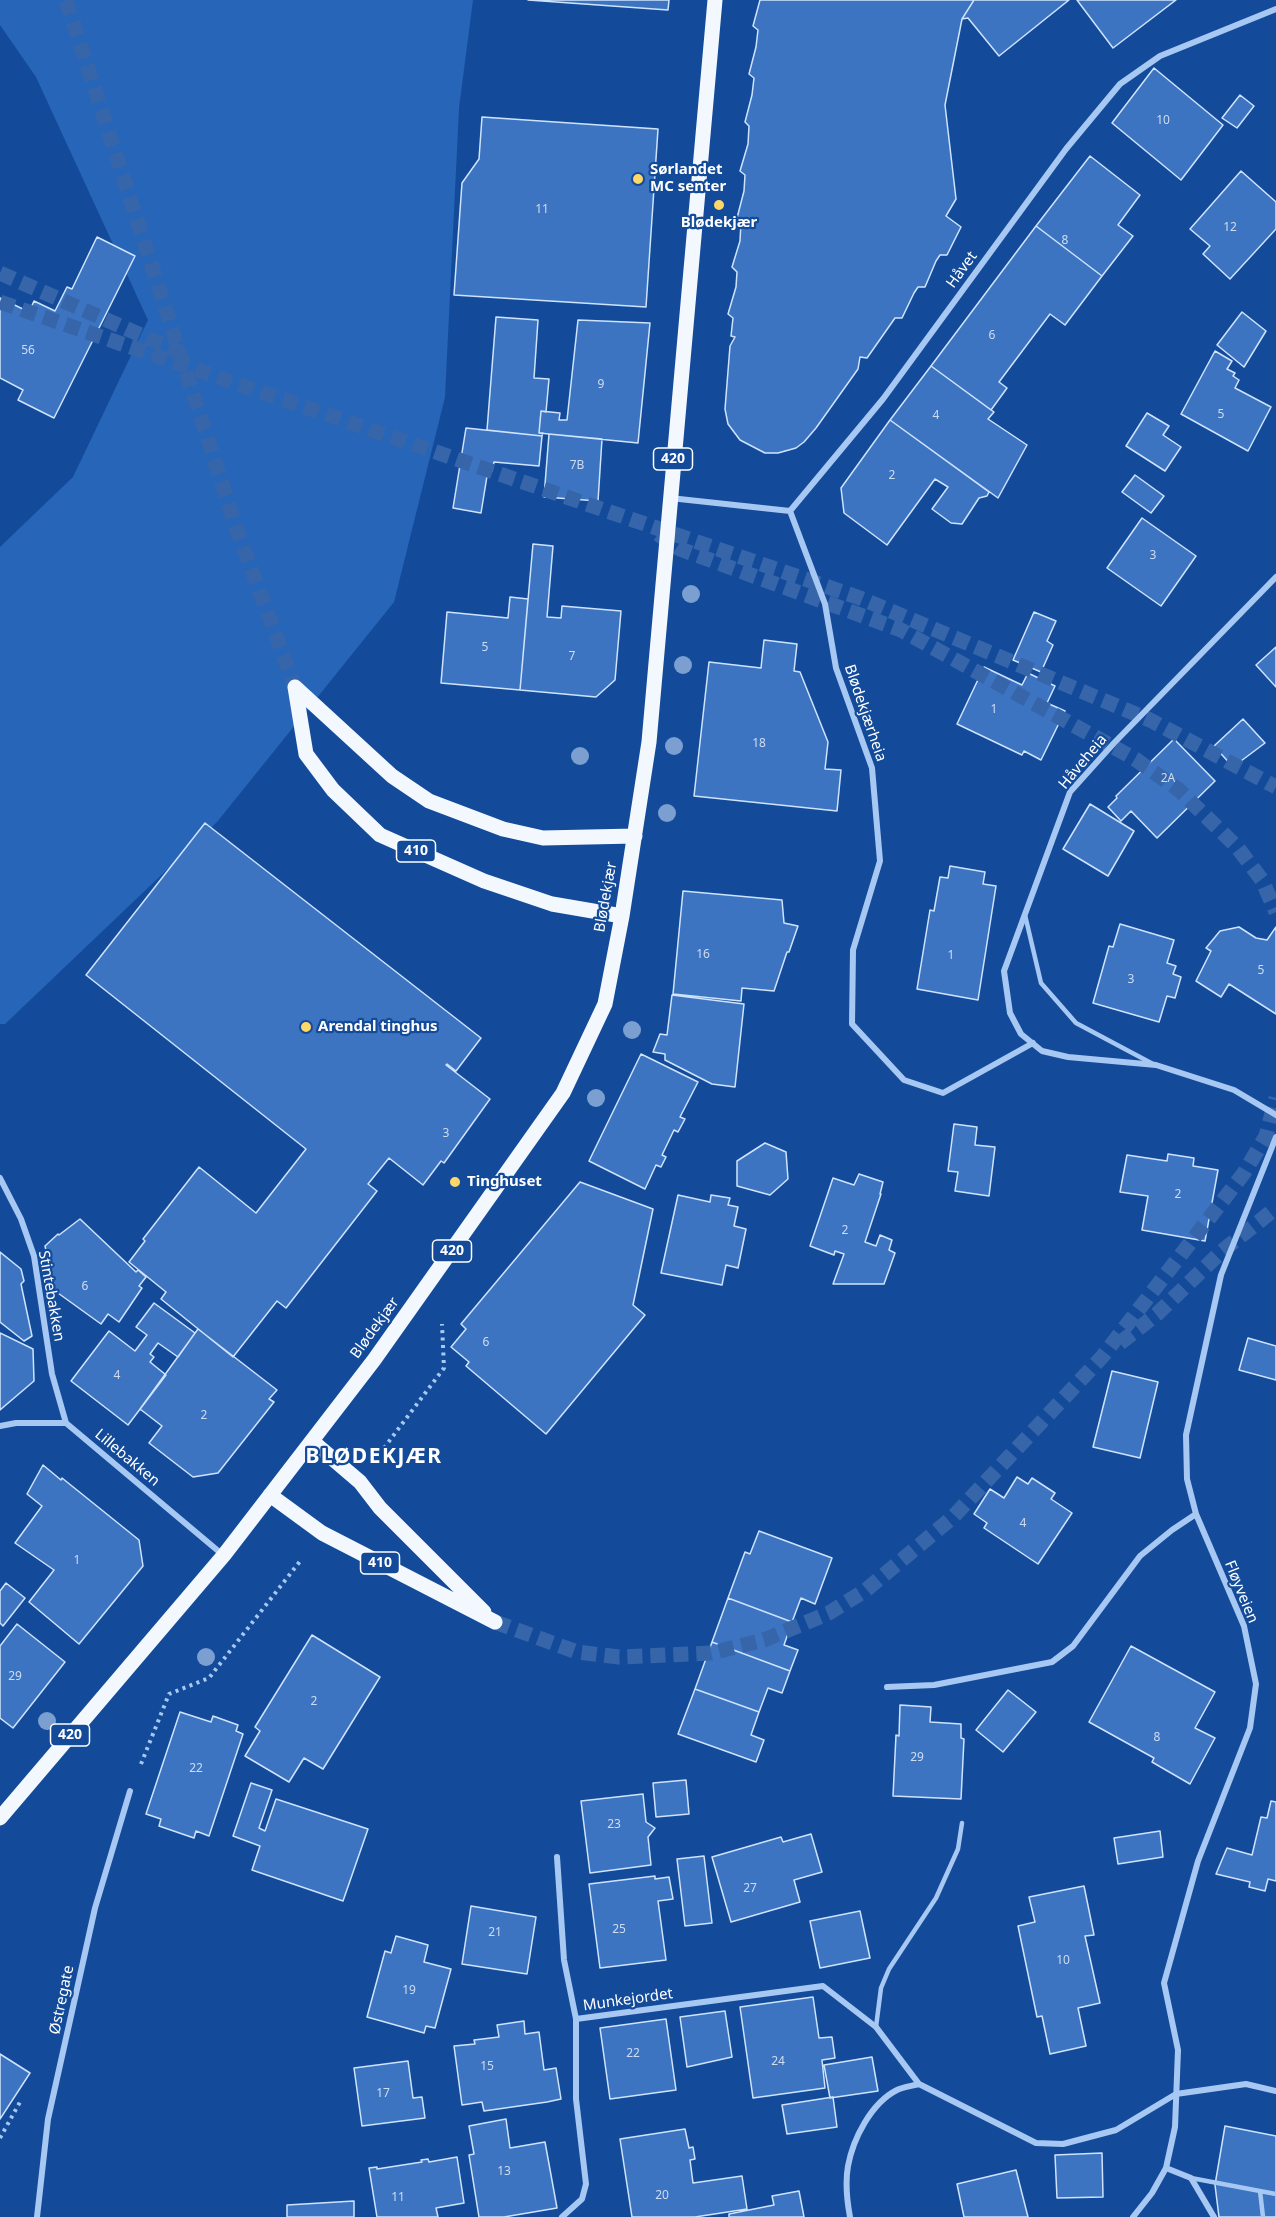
<!DOCTYPE html>
<meta charset="utf-8">
<style>
body{margin:0}
canvas{display:block;background:#134b9a}
</style>
<canvas width="1276" height="2217"></canvas>
<script>
const context = document.querySelector('canvas').getContext('2d');
context.lineJoin = 'round';
function fillPath(path, color) {
  context.fillStyle = color;
  context.fill(path, 'evenodd');
}
function strokePath(path, color, width, dash) {
  context.strokeStyle = color;
  context.lineWidth = width;
  context.lineCap = dash ? 'butt' : 'round';
  context.setLineDash(dash || []);
  context.stroke(path);
}
function drawText(font, color, halo, rows, align = 'center') {
  context.font = font + ' "Noto Sans",sans-serif';
  context.lineWidth = 4.5;
  context.setLineDash([]);
  context.textBaseline = 'middle';
  context.strokeStyle = halo;
  context.fillStyle = color;
  for (const [text, x, y, turn = 0] of rows) {
    context.save();
    context.translate(x, y);
    context.rotate((+turn || 0) * Math.PI / 180);
    context.textAlign = isNaN(turn) ? turn : align;
    if (halo) context.strokeText(text, 0, 0);
    context.fillText(text, 0, 0);
    context.restore();
  }
}
fillPath(new Path2D(`
 M 0,0 L 473,0 L 459,108 L 445,397 L 394,602 L 217,822 L 5,1024 L 0,1024 L 0,547 L 73,477 L 148,320 L 36,77 L 0,25 Z`), '#2665b8');
const building = new Path2D(`
 M 528,0 L 669,0 L 668,10 Z
 M 760,0 L 974,0 L 962,19 L 945,105 L 956,199 L 946,216 L 961,227 L 947,255 L 940,255 L 936,261 L 925,287 L 918,287 L 914,293 L 902,318 L 895,318 L 867,358 L 860,357 L 858,369 L 816,428 L 804,442 L 796,448 L 778,453 L 765,453 L 740,440 L 728,424 L 725,409 L 730,346 L 735,337 L 731,336 L 733,318 L 728,314 L 736,287 L 737,272 L 732,267 L 740,241 L 741,222 L 737,218 L 744,191 L 745,175 L 740,171 L 748,144 L 749,126 L 745,122 L 752,95 L 754,78 L 749,74 L 756,47 L 758,30 L 753,26 Z
 M 974,0 L 1069,0 L 999,56 L 968,18 L 962,19 Z
 M 1077,0 L 1176,0 L 1113,48 Z
 M 1154,68 L 1223,125 L 1181,180 L 1112,123 Z
 M 1240,95 L 1254,106 L 1237,128 L 1222,118 Z
 M 482,117 L 658,129 L 646,307 L 454,295 L 462,183 L 479,159 Z
 M 1090,156 L 1140,195 L 1118,225 L 1133,236 L 1102,276 L 1036,226 Z
 M 1241,171 L 1276,202 L 1276,229 L 1230,279 L 1203,254 L 1210,246 L 1190,229 Z
 M 1036,226 L 1102,276 L 1065,325 L 1050,314 L 999,382 L 1007,388 L 991,410 L 931,366 Z
 M 97,237 L 135,256 L 54,418 L 18,400 L 23,390 L 0,378 L 0,298 L 29,312 L 34,301 L 55,311 L 67,287 L 72,289 Z
 M 1242,312 L 1266,331 L 1244,367 L 1217,345 Z
 M 496,317 L 538,320 L 534,378 L 549,379 L 546,412 L 541,411 L 539,433 L 543,433 L 542,436 L 487,430 Z
 M 578,320 L 650,323 L 638,443 L 539,433 L 541,411 L 560,413 L 559,420 L 567,420 Z
 M 1215,351 L 1232,361 L 1227,369 L 1235,373 L 1233,376 L 1239,380 L 1235,388 L 1271,407 L 1248,451 L 1181,414 Z
 M 931,366 L 994,412 L 988,419 L 1027,445 L 998,498 L 890,420 Z
 M 1147,413 L 1169,426 L 1163,435 L 1181,447 L 1165,471 L 1126,446 Z
 M 890,420 L 989,492 L 987,496 L 979,498 L 962,524 L 951,523 L 932,509 L 948,487 L 935,479 L 887,545 L 844,513 L 841,488 Z
 M 466,428 L 542,436 L 539,466 L 494,462 L 492,471 L 488,470 L 481,513 L 453,508 Z
 M 549,434 L 602,439 L 598,501 L 544,497 Z
 M 1135,475 L 1164,496 L 1151,513 L 1122,492 Z
 M 1142,518 L 1196,556 L 1161,606 L 1107,568 Z
 M 533,544 L 553,546 L 547,617 L 561,618 L 562,606 L 621,611 L 615,680 L 596,697 L 520,690 Z
 M 510,597 L 528,599 L 520,690 L 441,683 L 447,612 L 508,618 Z
 M 1034,612 L 1056,621 L 1047,641 L 1053,645 L 1041,672 L 1013,660 Z
 M 764,640 L 797,644 L 794,671 L 800,672 L 828,742 L 825,769 L 841,770 L 837,811 L 694,796 L 709,662 L 761,668 Z
 M 1276,647 L 1276,687 L 1256,665 Z
 M 984,667 L 1022,685 L 1028,673 L 1055,686 L 1047,703 L 1065,711 L 1041,760 L 1024,751 L 1022,755 L 957,724 Z
 M 1243,719 L 1265,743 L 1233,767 L 1214,746 Z
 M 1174,739 L 1215,781 L 1157,838 L 1131,811 L 1121,821 L 1108,807 L 1117,798 L 1116,796 Z
 M 1090,804 L 1134,831 L 1108,876 L 1063,849 Z
 M 205,823 L 481,1038 L 456,1071 L 447,1064 L 446,1065 L 490,1099 L 444,1163 L 441,1161 L 423,1185 L 389,1158 L 368,1184 L 377,1191 L 286,1308 L 277,1301 L 233,1357 L 161,1299 L 166,1292 L 129,1262 L 145,1241 L 143,1239 L 199,1167 L 256,1213 L 306,1149 L 86,975 Z
 M 950,866 L 985,872 L 983,884 L 996,886 L 978,1000 L 917,989 L 930,910 L 934,911 L 940,877 L 948,878 Z
 M 683,891 L 782,900 L 784,923 L 798,926 L 789,952 L 787,952 L 774,991 L 742,988 L 741,1001 L 673,994 Z
 M 1120,924 L 1174,940 L 1167,963 L 1176,966 L 1173,974 L 1181,977 L 1175,998 L 1167,996 L 1159,1022 L 1093,1003 L 1109,946 L 1113,947 Z
 M 1239,927 L 1256,938 L 1267,940 L 1276,927 L 1276,1014 L 1229,984 L 1221,997 L 1196,981 L 1211,951 L 1206,948 L 1220,931 Z
 M 672,995 L 744,1004 L 735,1087 L 712,1084 L 665,1060 L 665,1054 L 653,1052 L 660,1034 L 667,1035 Z
 M 641,1054 L 698,1082 L 680,1117 L 685,1119 L 678,1132 L 674,1130 L 662,1155 L 666,1157 L 661,1167 L 656,1165 L 645,1189 L 589,1161 Z
 M 954,1124 L 977,1127 L 975,1145 L 995,1147 L 989,1196 L 955,1191 L 958,1172 L 948,1171 Z
 M 765,1143 L 786,1152 L 788,1179 L 770,1195 L 737,1186 L 737,1161 Z
 M 1168,1154 L 1194,1158 L 1193,1166 L 1218,1170 L 1205,1241 L 1142,1230 L 1148,1196 L 1120,1192 L 1127,1155 L 1167,1161 Z
 M 859,1174 L 883,1182 L 880,1194 L 881,1194 L 865,1242 L 876,1246 L 880,1235 L 892,1240 L 889,1250 L 895,1253 L 884,1284 L 833,1284 L 844,1254 L 835,1251 L 834,1255 L 810,1246 L 833,1178 L 854,1185 Z
 M 580,1182 L 653,1209 L 633,1305 L 645,1315 L 546,1434 L 466,1366 L 469,1362 L 451,1347 L 466,1329 L 461,1324 Z
 M 678,1195 L 710,1202 L 711,1195 L 730,1198 L 728,1205 L 738,1207 L 734,1226 L 746,1229 L 738,1268 L 726,1265 L 722,1285 L 661,1273 Z
 M 80,1219 L 136,1272 L 138,1270 L 146,1277 L 139,1286 L 142,1288 L 119,1322 L 108,1314 L 101,1324 L 51,1288 L 54,1285 L 45,1246 L 58,1234 L 59,1235 Z
 M 0,1252 L 21,1269 L 24,1281 L 21,1284 L 32,1336 L 24,1341 L 0,1322 Z
 M 154,1303 L 195,1333 L 178,1357 L 158,1343 L 150,1354 L 154,1357 L 150,1362 L 166,1375 L 128,1425 L 71,1381 L 109,1331 L 135,1351 L 147,1335 L 136,1327 Z
 M 198,1329 L 277,1390 L 269,1399 L 274,1402 L 218,1473 L 193,1477 L 149,1443 L 162,1426 L 140,1409 Z
 M 0,1333 L 33,1349 L 34,1381 L 0,1410 Z
 M 1248,1338 L 1276,1346 L 1276,1380 L 1239,1370 Z
 M 1112,1371 L 1158,1382 L 1140,1458 L 1093,1447 Z
 M 43,1465 L 61,1480 L 62,1478 L 139,1540 L 143,1566 L 79,1644 L 29,1602 L 54,1570 L 15,1543 L 42,1506 L 27,1494 Z
 M 1017,1477 L 1028,1484 L 1032,1478 L 1055,1493 L 1051,1499 L 1072,1513 L 1038,1564 L 984,1528 L 987,1523 L 974,1514 L 990,1489 L 1004,1498 Z
 M 759,1531 L 832,1558 L 815,1604 L 801,1598 L 792,1622 L 728,1598 L 745,1552 L 750,1554 Z
 M 6,1583 L 25,1598 L 3,1626 L 0,1623 L 0,1591 Z
 M 728,1598 L 792,1622 L 784,1645 L 798,1650 L 790,1671 L 712,1642 Z
 M 17,1624 L 65,1662 L 13,1728 L 0,1718 L 0,1646 Z
 M 312,1635 L 380,1677 L 323,1769 L 304,1758 L 289,1782 L 245,1756 L 260,1731 L 255,1727 Z
 M 712,1642 L 790,1671 L 782,1693 L 768,1688 L 759,1712 L 695,1689 Z
 M 1131,1646 L 1215,1692 L 1195,1728 L 1215,1738 L 1190,1784 L 1152,1762 L 1154,1758 L 1089,1722 Z
 M 695,1689 L 759,1712 L 751,1735 L 764,1740 L 756,1762 L 678,1734 Z
 M 1008,1690 L 1036,1712 L 1003,1752 L 976,1730 Z
 M 900,1705 L 931,1707 L 930,1722 L 961,1724 L 961,1738 L 964,1739 L 961,1799 L 893,1796 L 896,1735 L 899,1736 Z
 M 180,1712 L 211,1722 L 213,1716 L 238,1725 L 236,1731 L 243,1734 L 209,1836 L 196,1831 L 194,1838 L 159,1826 L 161,1819 L 146,1814 Z
 M 686,1780 L 689,1814 L 656,1817 L 653,1783 Z
 M 251,1783 L 272,1790 L 259,1828 L 265,1831 L 276,1799 L 368,1829 L 343,1901 L 252,1870 L 260,1846 L 233,1836 Z
 M 643,1794 L 646,1822 L 655,1828 L 648,1837 L 651,1865 L 590,1873 L 581,1801 Z
 M 1271,1801 L 1276,1802 L 1276,1881 L 1268,1879 L 1265,1891 L 1249,1887 L 1250,1882 L 1216,1874 L 1227,1848 L 1252,1855 L 1261,1817 L 1267,1818 Z
 M 1160,1831 L 1163,1857 L 1118,1864 L 1114,1838 Z
 M 811,1834 L 822,1872 L 794,1880 L 800,1902 L 731,1922 L 712,1857 L 781,1837 L 783,1842 Z
 M 704,1856 L 712,1923 L 685,1926 L 677,1859 Z
 M 655,1876 L 655,1879 L 669,1877 L 673,1899 L 658,1901 L 666,1960 L 600,1968 L 589,1884 Z
 M 1084,1886 L 1094,1935 L 1085,1936 L 1100,2003 L 1078,2008 L 1086,2046 L 1050,2054 L 1042,2016 L 1037,2017 L 1018,1926 L 1035,1922 L 1029,1897 Z
 M 471,1906 L 536,1917 L 527,1974 L 462,1964 Z
 M 860,1911 L 870,1958 L 820,1968 L 810,1921 Z
 M 396,1936 L 428,1945 L 424,1962 L 451,1969 L 435,2028 L 426,2026 L 424,2033 L 367,2017 L 385,1951 L 391,1953 Z
 M 813,1997 L 819,2038 L 832,2037 L 835,2058 L 822,2060 L 825,2088 L 753,2098 L 740,2007 Z
 M 725,2011 L 732,2057 L 687,2067 L 680,2017 Z
 M 666,2019 L 676,2090 L 610,2099 L 600,2028 Z
 M 524,2021 L 525,2034 L 539,2032 L 544,2070 L 556,2068 L 561,2099 L 547,2102 L 484,2111 L 482,2102 L 462,2105 L 454,2046 L 475,2044 L 474,2040 L 499,2037 L 497,2025 Z
 M 0,2054 L 30,2073 L 0,2119 Z
 M 872,2057 L 878,2091 L 830,2098 L 824,2065 Z
 M 408,2061 L 413,2098 L 422,2097 L 425,2118 L 362,2126 L 354,2068 Z
 M 833,2097 L 837,2127 L 787,2134 L 782,2105 Z
 M 506,2119 L 510,2148 L 545,2142 L 557,2208 L 504,2217 L 479,2217 L 469,2155 L 474,2154 L 469,2126 Z
 M 1225,2126 L 1276,2136 L 1276,2217 L 1219,2217 L 1215,2185 Z
 M 685,2129 L 689,2148 L 693,2147 L 695,2159 L 690,2160 L 693,2183 L 742,2176 L 747,2209 L 695,2217 L 632,2217 L 620,2139 Z
 M 1102,2153 L 1103,2197 L 1057,2198 L 1055,2155 Z
 M 457,2157 L 464,2203 L 436,2208 L 438,2217 L 377,2217 L 369,2168 L 377,2167 L 377,2169 L 422,2162 L 421,2160 L 428,2159 L 429,2162 Z
 M 1016,2170 L 1028,2217 L 964,2217 L 957,2184 Z
 M 799,2191 L 804,2217 L 729,2217 L 729,2214 L 774,2205 L 772,2196 Z
 M 354,2201 L 354,2217 L 287,2217 L 287,2205 Z`);
fillPath(building, '#3c74c1');
strokePath(building, '#cfe3fd', 1.5);
strokePath(new Path2D(`
 M 66,0 L 237,530 L 295,687
 M 0,273 L 184,354
 M 0,302 L 860,598 L 1150,720 L 1276,787
 M 658,534 L 680,549 L 901,630 L 1135,759 L 1179,790 L 1237,847 L 1262,880 L 1276,912
 M 1120,1343 L 1157,1314 L 1221,1252 L 1276,1208
 M 495,1622 L 577,1652 L 619,1657 L 711,1653 L 764,1640 L 829,1613 L 866,1590 L 953,1517 L 1102,1357 L 1244,1173 L 1266,1136 L 1276,1098`), '#3666a9', 15, [15, 8]);
strokePath(new Path2D(`
 M 384,1448 L 444,1368 L 442,1324
 M 141,1764 L 169,1694 L 209,1678 L 301,1560
 M 0,2138 L 20,2102`), '#a7c8f3', 4, [3, 4.5]);
strokePath(new Path2D(`
 M 1025,915 L 1041,983 L 1076,1023 L 1153,1064
 M 876,2027 L 881,1988 L 889,1969 L 936,1898 L 958,1849 L 962,1823
 M 1191,2178 L 1276,2194
 M 1260,2191 L 1263,2217`), '#a7c8f3', 4.5);
strokePath(new Path2D(`
 M 670,498 L 790,511 L 883,399 L 1066,149 L 1120,84 L 1160,56 L 1276,9
 M 790,511 L 825,604 L 836,668 L 872,768 L 880,861 L 853,950 L 852,1024 L 904,1080 L 943,1093 L 1033,1043
 M 1276,577 L 1114,743 L 1070,792 L 1004,971 L 1010,1013 L 1021,1034 L 1042,1051 L 1068,1057 L 1156,1065 L 1234,1090 L 1276,1115
 M 0,1178 L 21,1219 L 34,1256 L 52,1374 L 66,1423
 M 0,1426 L 16,1423 L 66,1423 L 223,1555
 M 887,1687 L 934,1685 L 1052,1662 L 1073,1646 L 1140,1556 L 1172,1530 L 1196,1514
 M 557,1857 L 564,1960 L 576,2019 L 576,2099 L 586,2184 L 582,2199 L 562,2217
 M 576,2019 L 823,1986 L 876,2027 L 919,2084 L 1036,2143 L 1063,2144 L 1116,2130 L 1176,2094 L 1246,2084 L 1276,2091
 M 1166,2168 L 1191,2178 L 1214,2217
 M 37,2217 L 48,2119 L 77,1989 L 95,1908 L 130,1791
 M 850,2217 C 847,2201 845,2183 848,2166 C 853,2139 871,2103 897,2090 C 903,2087 912,2086 919,2084
 M 1133,2217 L 1152,2193 L 1166,2168 L 1175,2127 L 1178,2050 L 1164,1983 L 1198,1861 L 1250,1728 L 1256,1684 L 1244,1626 L 1196,1514 L 1187,1479 L 1186,1435 L 1221,1275 L 1276,1137`), '#a7c8f3', 6);
strokePath(new Path2D(`
 M 295,687 L 306,754 L 333,790 L 380,835 L 484,881 L 552,904 L 622,916
 M 295,687 L 392,776 L 429,801 L 503,829 L 543,838 L 635,836
 M 312,1441 L 360,1482 L 380,1508 L 484,1612
 M 270,1495 L 322,1533 L 495,1622
 M 0,1818 L 224,1555 L 374,1360 L 563,1093 L 605,1004 L 622,916 L 649,742 L 715,0`), '#f3f8ff', 15);
context.fillStyle = '#7a9fd0';
for (const [x, y] of [
 [691,594],
 [683,665],
 [674,746],
 [580,756],
 [667,813],
 [632,1030],
 [596,1098],
 [206,1657],
 [47,1721]
]) {
  context.beginPath();
  context.arc(x, y, 9, 0, 2 * Math.PI);
  context.fill();
}
for (const [x, y, r, color] of [
 [638,179,6,"#ffd769"],
 [719,205,6,"#ffd769"],
 [306,1027,6,"#ffd769"],
 [455,1182,6,"#ffd769"]
]) {
  const dot = new Path2D();
  dot.arc(x, y, r, 0, 2 * Math.PI);
  context.fillStyle = color;
  context.fill(dot);
  strokePath(dot, '#134b9a', 2);
}
drawText('12px', '#cedcf0', null, [
 ["10",1163,121],
 ["11",542,210],
 ["12",1230,228],
 ["8",1065,241],
 ["6",992,336],
 ["56",28,351],
 ["9",601,385],
 ["5",1221,415],
 ["4",936,416],
 ["7B",577,466],
 ["2",892,476],
 ["3",1153,556],
 ["5",485,648],
 ["7",572,657],
 ["1",994,710],
 ["18",759,744],
 ["2A",1168,779],
 ["16",703,955],
 ["1",951,956],
 ["5",1261,971],
 ["3",1131,980],
 ["3",446,1134],
 ["2",1178,1195],
 ["2",845,1231],
 ["6",85,1287],
 ["6",486,1343],
 ["4",117,1376],
 ["2",204,1416],
 ["4",1023,1524],
 ["1",77,1561],
 ["29",15,1677],
 ["2",314,1702],
 ["8",1157,1738],
 ["29",917,1758],
 ["22",196,1769],
 ["23",614,1825],
 ["27",750,1889],
 ["25",619,1930],
 ["21",495,1933],
 ["10",1063,1961],
 ["19",409,1991],
 ["22",633,2054],
 ["24",778,2062],
 ["15",487,2067],
 ["17",383,2094],
 ["13",504,2172],
 ["20",662,2196],
 ["11",398,2198]
]);
for (const [x, y, w] of [
 [673,459,39],
 [416,851,39],
 [452,1251,39],
 [380,1563,39],
 [70,1735,39]
]) {
  const box = new Path2D();
  box.roundRect(x - w / 2, y - 11, w, 22, 4.5);
  context.fillStyle = '#134b9a';
  context.fill(box);
  strokePath(box, '#fff', 1.5);
}
drawText('bold 14px', '#fff', null, [
 ["420",673,459],
 ["410",416,851],
 ["420",452,1251],
 ["410",380,1563],
 ["420",70,1735]
]);
drawText('bold 15px', '#fff', '#134b9a', [
 ["Sørlandet",650,170],
 ["MC senter",650,187],
 ["Blødekjær",719,223,"center"],
 ["Arendal tinghus",318,1027],
 ["Tinghuset",467,1182]
], 'left');
drawText('15px', '#fff', '#134b9a', [
 ["Håvet",962,270,-54],
 ["Blødekjærheia",865,713,71],
 ["Håveheia",1083,762,-50],
 ["Blødekjær",606,897,-80],
 ["Stintebakken",51,1296,80],
 ["Blødekjær",375,1328,-54],
 ["Lillebakken",127,1458,40],
 ["Fløyveien",1241,1592,68],
 ["Østregate",62,2000,-78],
 ["Munkejordet",628,2000,-8]
]);
context.letterSpacing = '1.5px';
drawText('bold 21px', '#fff', '#134b9a', [
 ["BLØDEKJÆR",374,1457]
]);
context.letterSpacing = '0px';
</script>
